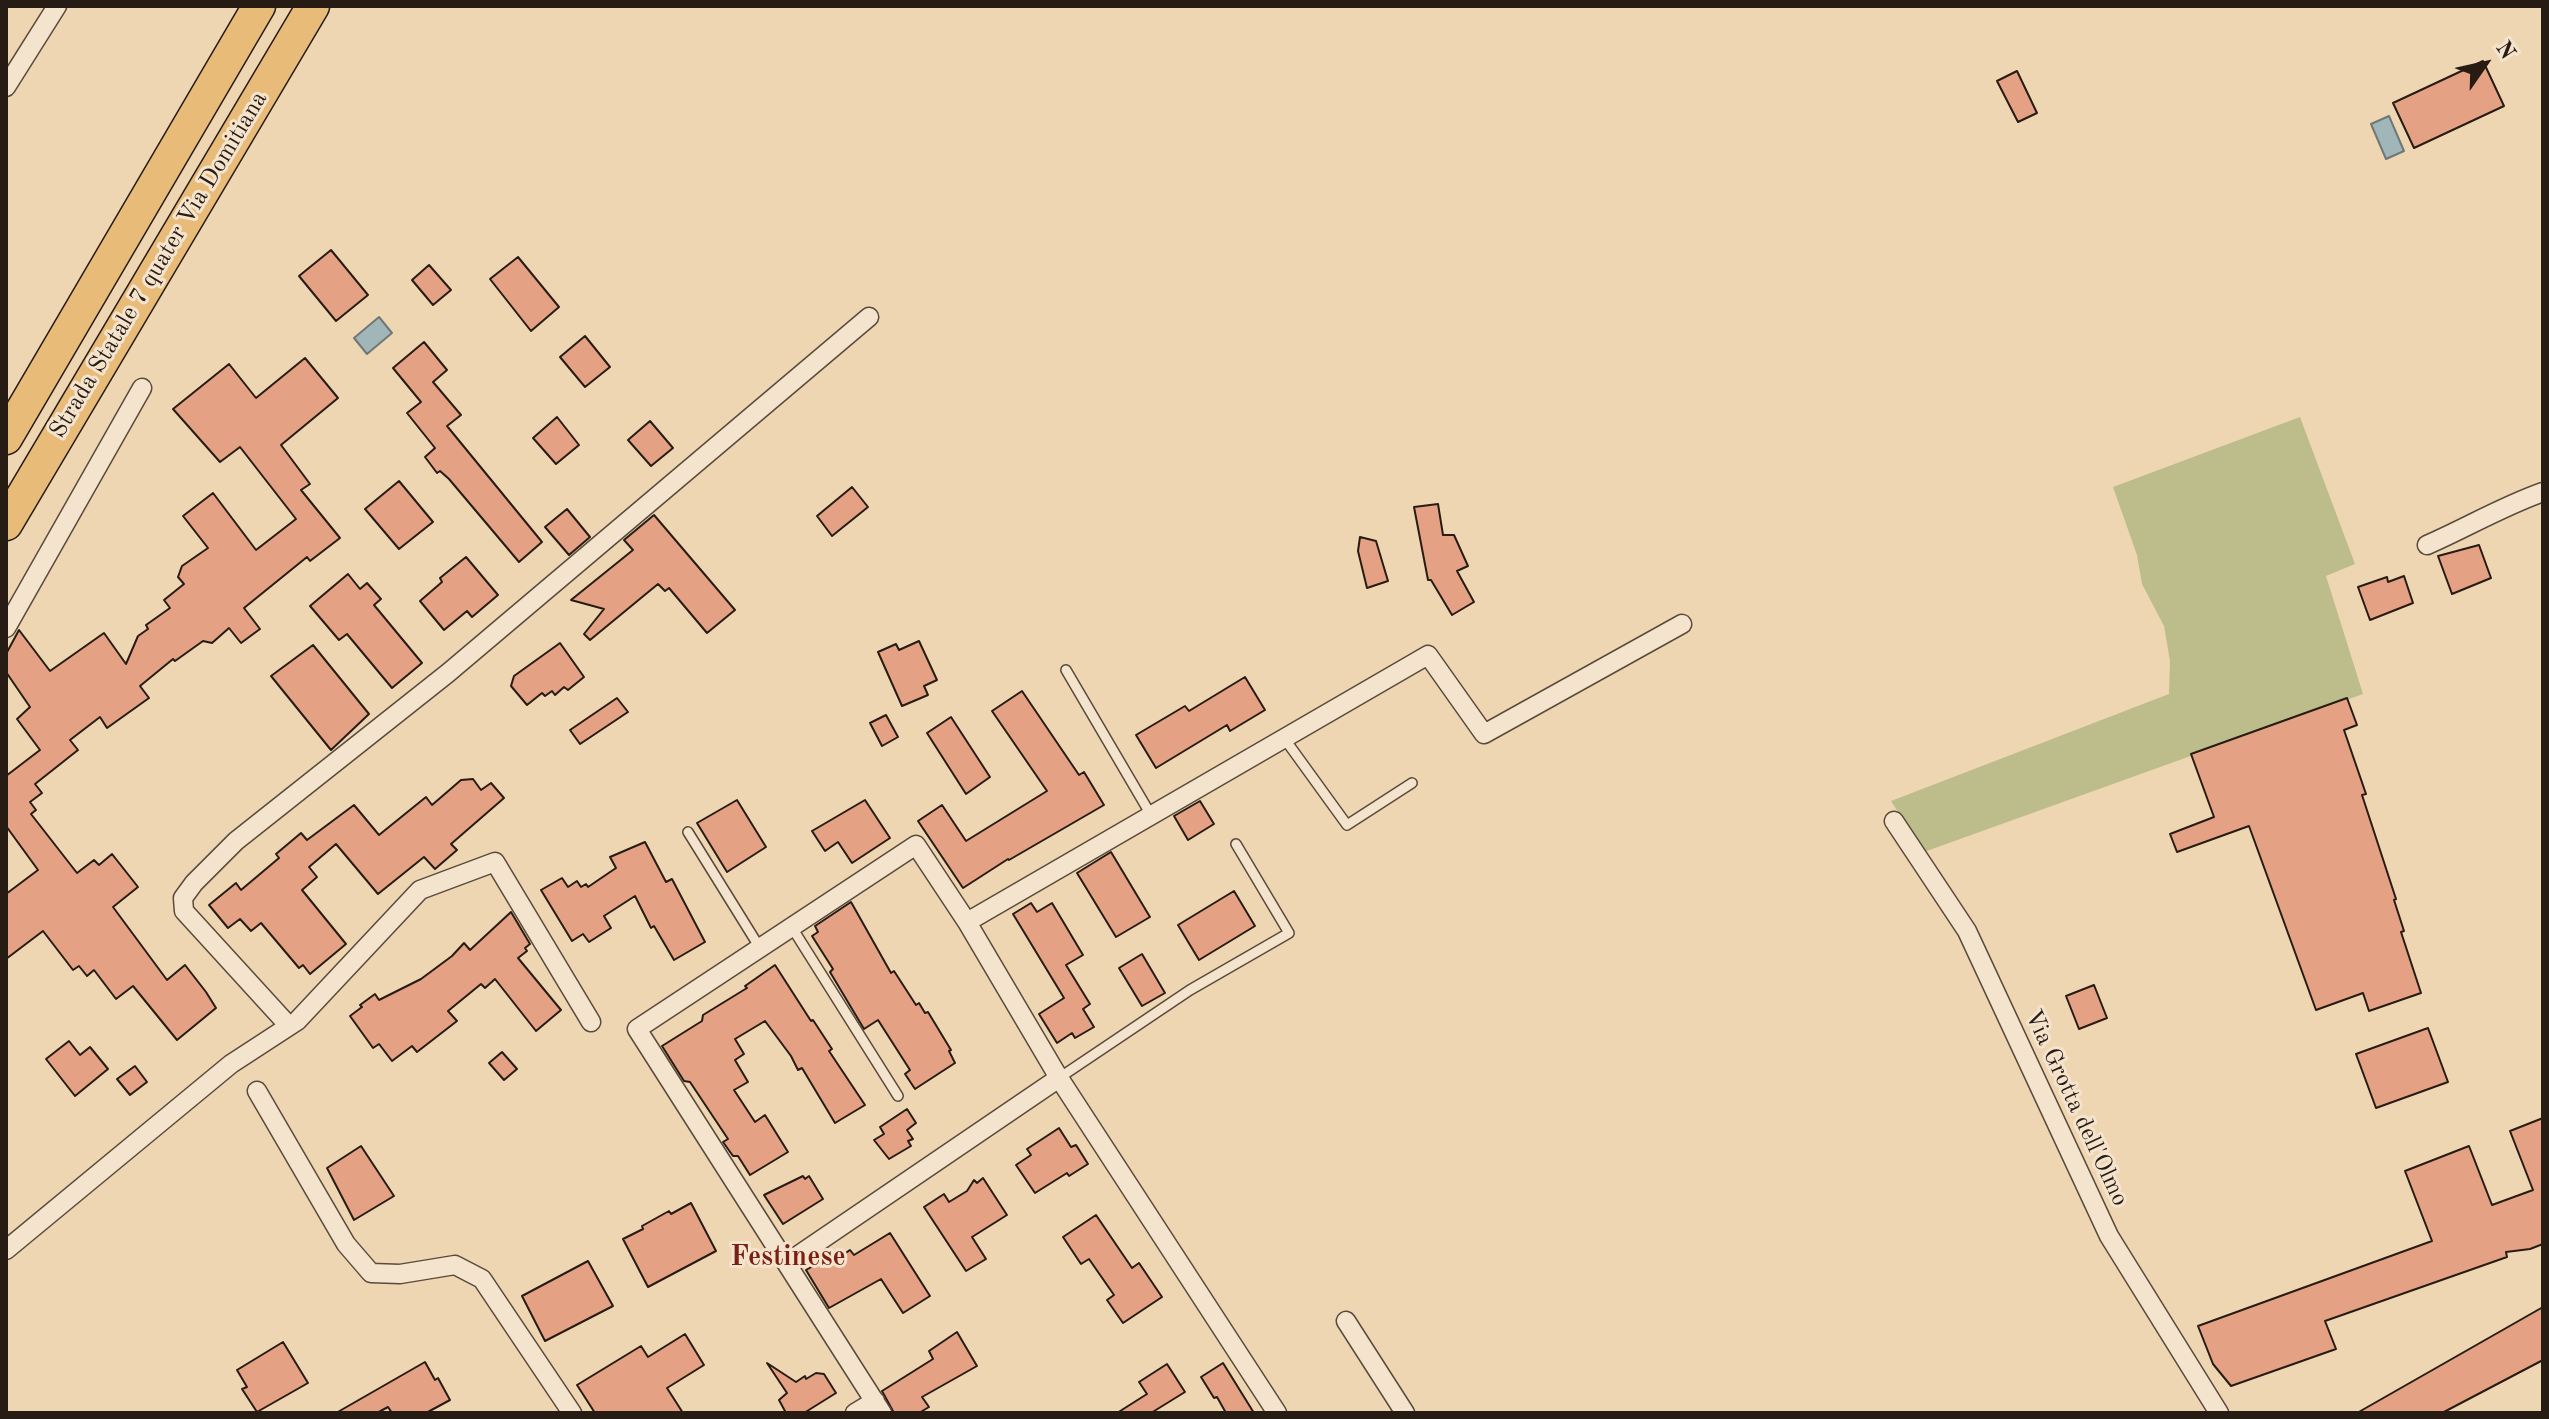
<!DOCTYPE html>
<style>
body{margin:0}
#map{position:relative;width:2549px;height:1419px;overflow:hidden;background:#efd6b2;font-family:"Old Standard TT",serif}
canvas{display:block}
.frame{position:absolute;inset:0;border:8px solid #271c14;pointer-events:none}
.north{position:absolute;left:2445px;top:24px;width:80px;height:80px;-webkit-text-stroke:6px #f5e4cd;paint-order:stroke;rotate:56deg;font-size:22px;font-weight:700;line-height:32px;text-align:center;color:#271c14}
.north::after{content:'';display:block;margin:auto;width:28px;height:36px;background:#271c14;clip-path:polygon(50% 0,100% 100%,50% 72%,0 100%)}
</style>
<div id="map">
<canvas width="2549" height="1419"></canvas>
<div class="frame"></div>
<div class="north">N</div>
</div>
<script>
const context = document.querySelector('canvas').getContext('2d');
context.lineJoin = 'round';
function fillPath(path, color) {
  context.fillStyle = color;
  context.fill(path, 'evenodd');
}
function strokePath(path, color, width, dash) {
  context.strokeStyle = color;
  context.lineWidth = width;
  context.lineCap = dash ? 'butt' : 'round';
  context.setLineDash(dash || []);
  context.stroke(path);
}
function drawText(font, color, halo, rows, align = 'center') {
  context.font = font + ' "Old Standard TT",serif';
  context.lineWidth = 6;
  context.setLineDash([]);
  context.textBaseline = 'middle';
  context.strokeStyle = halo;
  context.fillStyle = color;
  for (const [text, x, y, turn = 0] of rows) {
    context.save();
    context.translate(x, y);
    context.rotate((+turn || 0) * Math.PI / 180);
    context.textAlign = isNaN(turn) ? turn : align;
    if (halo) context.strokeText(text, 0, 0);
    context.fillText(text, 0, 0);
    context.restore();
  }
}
fillPath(new Path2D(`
 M 2300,417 L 2355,564 L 2326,576 L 2363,694 L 1924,852 L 1891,801 L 2169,694 L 2170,661 L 2164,626 L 2142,584 L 2137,555 L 2113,487 Z`), '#bcbd8a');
const water = new Path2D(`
 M 2389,116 L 2404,151 L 2386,159 L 2371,124 Z
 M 379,317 L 392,333 L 367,354 L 354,338 Z`);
fillPath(water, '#a0b6b8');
strokePath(water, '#707876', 2);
const building = new Path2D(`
 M 2483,61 L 2504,106 L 2414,148 L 2393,103 Z
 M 2017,71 L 2037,113 L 2018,122 L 1997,81 Z
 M 331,250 L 368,295 L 336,321 L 299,276 Z
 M 518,257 L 559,307 L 531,331 L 490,279 Z
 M 429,265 L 451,290 L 433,305 L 412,280 Z
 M 585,336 L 610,367 L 585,387 L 560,357 Z
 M 424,342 L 447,370 L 433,382 L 461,415 L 447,426 L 542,542 L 519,562 L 449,479 L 440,471 L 437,473 L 425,457 L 435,448 L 407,413 L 421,402 L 393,368 Z
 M 305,358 L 338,398 L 281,445 L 310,484 L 301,490 L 340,538 L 310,561 L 307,557 L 244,608 L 260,629 L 241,643 L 229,628 L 212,643 L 203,641 L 175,661 L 173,659 L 140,686 L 149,698 L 107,728 L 100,717 L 70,740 L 78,750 L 35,784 L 42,793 L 30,802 L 36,810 L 31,814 L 77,873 L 94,860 L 99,865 L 112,854 L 138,887 L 113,907 L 167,980 L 185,965 L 206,992 L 216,1008 L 177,1040 L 133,986 L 116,999 L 94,970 L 87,976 L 79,966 L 73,970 L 43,931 L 6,959 L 6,894 L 38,870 L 6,826 L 6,776 L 40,750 L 17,719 L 30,707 L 6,672 L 6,654 L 19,630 L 50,671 L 104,633 L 126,664 L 138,636 L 148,629 L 146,625 L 170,608 L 164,600 L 184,584 L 178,577 L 182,566 L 208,548 L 183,516 L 213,493 L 256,550 L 296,519 L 240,447 L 220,462 L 173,409 L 229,364 L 256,398 Z
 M 557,417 L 579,445 L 556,464 L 533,438 Z
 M 650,421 L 673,448 L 651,466 L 628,440 Z
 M 399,481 L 433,522 L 399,549 L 365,509 Z
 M 852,487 L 868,507 L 832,536 L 817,516 Z
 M 1438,504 L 1443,535 L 1454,535 L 1468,566 L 1457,571 L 1474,602 L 1452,615 L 1431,580 L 1428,580 L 1414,507 Z
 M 567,509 L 590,537 L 569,555 L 545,527 Z
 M 654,515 L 735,610 L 707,633 L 669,588 L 665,591 L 658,584 L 590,640 L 584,634 L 604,609 L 571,600 L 633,550 L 624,540 Z
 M 1360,537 L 1376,541 L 1388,581 L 1367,588 L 1358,551 Z
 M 2479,545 L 2491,578 L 2452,594 L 2438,556 Z
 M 466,557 L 498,595 L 472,617 L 467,611 L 444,630 L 420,601 L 442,582 L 440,578 Z
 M 348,574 L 360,589 L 367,583 L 381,599 L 374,605 L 422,663 L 392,688 L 347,634 L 339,640 L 310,606 Z
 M 2404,576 L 2413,603 L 2370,620 L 2358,587 L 2387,577 L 2388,582 Z
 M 919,641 L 937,680 L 924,686 L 928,695 L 902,706 L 878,652 L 896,644 L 899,650 Z
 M 560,643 L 584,677 L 568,690 L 564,687 L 555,695 L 552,691 L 545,696 L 542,693 L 527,705 L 511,686 L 514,676 Z
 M 313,645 L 369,714 L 331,750 L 271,676 Z
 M 1245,677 L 1265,710 L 1230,731 L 1227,725 L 1156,768 L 1136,735 L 1185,706 L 1189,711 Z
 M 1022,691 L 1079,775 L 1084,772 L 1104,805 L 1009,860 L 1008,859 L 963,888 L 918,821 L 942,805 L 966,841 L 1047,791 L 992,711 Z
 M 617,698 L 628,712 L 580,744 L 570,730 Z
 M 2347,698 L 2357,725 L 2344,730 L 2366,794 L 2362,795 L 2396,899 L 2394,900 L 2404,931 L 2401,932 L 2421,993 L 2369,1011 L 2363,993 L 2316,1010 L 2249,826 L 2177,852 L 2170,834 L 2214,817 L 2191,754 Z
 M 886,715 L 898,737 L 882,746 L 870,723 Z
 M 951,717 L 990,777 L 966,794 L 927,733 Z
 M 473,779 L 481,790 L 491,783 L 504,798 L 451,844 L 457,850 L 435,869 L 424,857 L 378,894 L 336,844 L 309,867 L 317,877 L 302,890 L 346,944 L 310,974 L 303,965 L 299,968 L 261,923 L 251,931 L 240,919 L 228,928 L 209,905 L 236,883 L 241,890 L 279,858 L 276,854 L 301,833 L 307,840 L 354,805 L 379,835 L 426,797 L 432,805 L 461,780 Z
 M 737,800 L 766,847 L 727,872 L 697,823 Z
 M 865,800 L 890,838 L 852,863 L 838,842 L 825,851 L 812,831 Z
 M 1200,801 L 1214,824 L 1188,840 L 1174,816 Z
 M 645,842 L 666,882 L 672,879 L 705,942 L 674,960 L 654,926 L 651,928 L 635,896 L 604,916 L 611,928 L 589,942 L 583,934 L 572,941 L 541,890 L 562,878 L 568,887 L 577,881 L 581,887 L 586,884 L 588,887 L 616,868 L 610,857 Z
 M 1111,852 L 1150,917 L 1116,937 L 1077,873 Z
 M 1234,891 L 1255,926 L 1199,960 L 1178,925 Z
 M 851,902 L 891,973 L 894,971 L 916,1005 L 919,1003 L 925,1013 L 928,1012 L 951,1050 L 949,1051 L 955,1063 L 915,1089 L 905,1074 L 910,1070 L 878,1020 L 864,1029 L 830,972 L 833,969 L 812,936 L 818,932 L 815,926 Z
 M 1031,903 L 1037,912 L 1052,903 L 1083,955 L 1066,965 L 1090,1004 L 1083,1009 L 1094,1027 L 1075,1038 L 1072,1033 L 1057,1043 L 1039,1014 L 1064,998 L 1013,914 Z
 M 511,912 L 530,944 L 525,948 L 527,951 L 518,958 L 561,1010 L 536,1031 L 495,979 L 485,988 L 481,984 L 448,1011 L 457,1021 L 417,1052 L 412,1046 L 392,1061 L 379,1044 L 373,1048 L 350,1016 L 362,1007 L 360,1005 L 375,994 L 379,1000 L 421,979 L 452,956 L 464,943 L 470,950 Z
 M 1142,954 L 1165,993 L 1142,1006 L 1119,968 Z
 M 775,965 L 811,1021 L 813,1020 L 832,1049 L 829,1051 L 865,1105 L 835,1123 L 802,1068 L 798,1070 L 791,1056 L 765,1021 L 735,1039 L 744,1054 L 735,1060 L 748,1082 L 734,1090 L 755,1122 L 765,1115 L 788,1152 L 750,1175 L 738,1156 L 733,1156 L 723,1142 L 728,1139 L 690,1082 L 684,1081 L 662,1046 L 702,1021 L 703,1015 L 747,988 L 745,986 Z
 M 2094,985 L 2107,1018 L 2079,1029 L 2066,996 Z
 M 2428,1028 L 2448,1082 L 2376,1108 L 2356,1054 Z
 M 69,1041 L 80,1055 L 90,1047 L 108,1069 L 75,1096 L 46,1059 Z
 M 502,1052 L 517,1069 L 504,1080 L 489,1063 Z
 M 135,1066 L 147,1082 L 130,1095 L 117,1079 Z
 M 907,1109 L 916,1123 L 907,1130 L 913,1139 L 908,1141 L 911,1146 L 889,1159 L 874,1140 L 884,1134 L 880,1127 Z
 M 2543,1118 L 2543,1244 L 2530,1249 L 2506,1252 L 2507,1257 L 2325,1321 L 2336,1349 L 2231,1386 L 2213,1364 L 2198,1326 L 2432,1241 L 2405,1171 L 2469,1146 L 2492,1205 L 2533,1190 L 2510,1131 Z
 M 1059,1128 L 1071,1147 L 1076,1145 L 1088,1164 L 1069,1176 L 1067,1173 L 1035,1193 L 1016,1165 L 1031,1155 L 1027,1149 Z
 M 361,1146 L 394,1196 L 354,1220 L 327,1168 Z
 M 803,1176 L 805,1179 L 809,1176 L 823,1199 L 783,1224 L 764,1195 Z
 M 983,1178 L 1007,1215 L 972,1237 L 986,1259 L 966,1271 L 924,1207 L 944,1194 L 949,1202 L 967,1191 L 974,1180 L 977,1183 Z
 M 691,1203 L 716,1251 L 648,1287 L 623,1239 L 643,1229 L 642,1226 L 669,1211 L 671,1214 Z
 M 1096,1215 L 1132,1268 L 1139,1263 L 1162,1297 L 1123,1323 L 1107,1300 L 1114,1295 L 1089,1259 L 1081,1264 L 1063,1237 Z
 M 890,1233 L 930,1296 L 903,1313 L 881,1279 L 829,1308 L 806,1270 L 834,1254 L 838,1258 L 850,1250 L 854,1255 Z
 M 588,1261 L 613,1306 L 545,1341 L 522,1296 Z
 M 2543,1307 L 2543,1360 L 2442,1413 L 2357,1413 Z
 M 957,1332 L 977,1366 L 922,1397 L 929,1407 L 919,1413 L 894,1413 L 882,1391 L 933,1359 L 929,1351 Z
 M 685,1334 L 704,1365 L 667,1388 L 683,1413 L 595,1413 L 577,1385 L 641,1346 L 648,1357 Z
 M 283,1342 L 308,1383 L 257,1412 L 242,1389 L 247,1387 L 237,1370 Z
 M 425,1362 L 435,1380 L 438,1378 L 450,1400 L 426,1413 L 392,1413 L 388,1407 L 377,1413 L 336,1413 Z
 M 767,1363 L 796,1382 L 805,1376 L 806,1379 L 816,1373 L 824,1374 L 836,1393 L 804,1413 L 786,1413 L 779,1400 L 787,1393 Z
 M 1223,1363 L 1254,1413 L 1226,1413 L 1217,1397 L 1214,1398 L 1201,1377 Z
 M 1167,1364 L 1185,1392 L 1151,1413 L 1117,1413 L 1147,1394 L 1139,1382 Z`);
fillPath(building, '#e5a184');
strokePath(building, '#271c14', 2);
const lane = new Path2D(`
 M 1066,670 L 1151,815
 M 1284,738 L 1347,825 L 1412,783
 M 688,832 L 760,948
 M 791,926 L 898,1096
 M 1059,1078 L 1190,990 L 1289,933 L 1236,844`);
const street = new Path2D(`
 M 6,87 L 57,6
 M 2427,545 C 2466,528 2503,506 2543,492
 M 6,628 L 142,388
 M 1894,821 L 1967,931 L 2109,1236 L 2219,1413
 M 967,922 L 1428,655 L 1484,734 L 1682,624
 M 289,1026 L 184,911 L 183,898 L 194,883 L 236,841 L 448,673 L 869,317
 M 257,1091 L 346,1244 L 371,1273 L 400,1274 L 455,1265 L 482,1279 L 572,1413
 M 6,1250 L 231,1064 L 297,1021 L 420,890 L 495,862 L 591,1022
 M 787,1263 L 1059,1078
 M 1346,1321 L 1405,1413
 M 855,1413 L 875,1401
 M 882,1413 L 637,1029 L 916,845 L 967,922 L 1059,1078 L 1277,1413`);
const highway = new Path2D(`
 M 6,438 L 259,6
 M 6,524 L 313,6`);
strokePath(lane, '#594a3c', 12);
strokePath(street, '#594a3c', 21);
strokePath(highway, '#271c14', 35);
strokePath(lane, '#f5e4cd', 9);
strokePath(street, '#f5e4cd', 18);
strokePath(highway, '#e8bb79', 32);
drawText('24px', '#271c14', '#f5e4cd', [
 ["Strada Statale 7 quater Via Domitiana",159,265,-59],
 ["Via Grotta dell'Olmo",2076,1108,65]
]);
drawText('bold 28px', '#7a1f14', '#f5e4cd', [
 ["Festinese",788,1258]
]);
</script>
